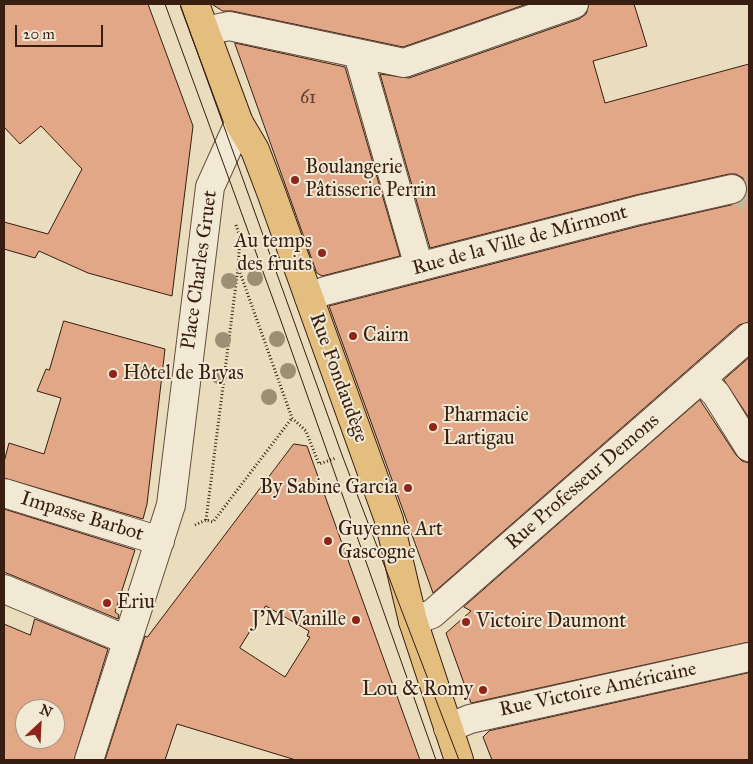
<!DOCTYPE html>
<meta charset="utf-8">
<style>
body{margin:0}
#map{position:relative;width:753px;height:764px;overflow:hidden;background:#e9ddbd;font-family:"IM FELL Great Primer",serif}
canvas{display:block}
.frame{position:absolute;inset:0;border:5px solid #381d11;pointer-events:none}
.north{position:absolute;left:15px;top:699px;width:50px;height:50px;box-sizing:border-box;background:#f1e9d4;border:1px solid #a79786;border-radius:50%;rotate:25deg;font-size:14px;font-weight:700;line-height:20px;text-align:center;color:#381d11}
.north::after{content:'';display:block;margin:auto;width:18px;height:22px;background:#8f2418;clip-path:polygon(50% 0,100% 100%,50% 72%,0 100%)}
.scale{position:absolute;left:15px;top:25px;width:88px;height:22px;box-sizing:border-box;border:2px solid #381d11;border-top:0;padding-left:6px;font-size:15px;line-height:18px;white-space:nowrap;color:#381d11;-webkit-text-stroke:4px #f1e9d4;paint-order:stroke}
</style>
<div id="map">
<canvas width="753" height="764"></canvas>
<div class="frame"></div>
<div class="north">N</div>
<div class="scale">20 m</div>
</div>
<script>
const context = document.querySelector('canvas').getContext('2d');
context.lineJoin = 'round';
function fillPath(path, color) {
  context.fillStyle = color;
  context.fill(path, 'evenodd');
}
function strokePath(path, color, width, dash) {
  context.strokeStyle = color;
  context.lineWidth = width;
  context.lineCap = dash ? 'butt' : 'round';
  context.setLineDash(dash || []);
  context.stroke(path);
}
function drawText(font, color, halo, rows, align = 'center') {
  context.font = font + ' "IM FELL Great Primer",serif';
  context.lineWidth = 4;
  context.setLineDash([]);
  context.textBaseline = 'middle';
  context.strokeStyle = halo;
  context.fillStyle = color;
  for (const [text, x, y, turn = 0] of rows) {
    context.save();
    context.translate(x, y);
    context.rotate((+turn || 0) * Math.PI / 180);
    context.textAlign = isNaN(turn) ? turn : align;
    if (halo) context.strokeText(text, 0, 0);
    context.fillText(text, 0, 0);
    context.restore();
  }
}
const building = new Path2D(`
 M 4,4 L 148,4 L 193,126 L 172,296 L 88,273 L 39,251 L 35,258 L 4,249 L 4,222 L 48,234 L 82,169 L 41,126 L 20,144 L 4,127 Z
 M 212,4 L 527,4 L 403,47 L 232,11 L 223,11 Z
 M 589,4 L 634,4 L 647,46 L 593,61 L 605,103 L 749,64 L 749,322 L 739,325 L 433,593 L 329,306 L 643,225 L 735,204 L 743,200 L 747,193 L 747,185 L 743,178 L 736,174 L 729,174 L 636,195 L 430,248 L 380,74 L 409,78 L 579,19 L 586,14 Z
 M 235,43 L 345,67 L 400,256 L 322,276 L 317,273 Z
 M 64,321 L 165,349 L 147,504 L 143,519 L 4,478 L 4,462 L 9,443 L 44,454 L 61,398 L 37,391 L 46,369 L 49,370 Z
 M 749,358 L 749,418 L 724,380 Z
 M 700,400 L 736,455 L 742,461 L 749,463 L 749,642 L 471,703 L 446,633 L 471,611 L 464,607 Z
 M 294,444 L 307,446 L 420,760 L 296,760 L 177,724 L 165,760 L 105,760 L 145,636 L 147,637 ZM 266,606 L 309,631 L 307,636 L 310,637 L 285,677 L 240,648 Z
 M 4,509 L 135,550 L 115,612 L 119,615 L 118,619 L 4,572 Z
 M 35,619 L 108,649 L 74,760 L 4,760 L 4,624 L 30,635 ZM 25,709 L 55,709 L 55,739 L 25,739 Z
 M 749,673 L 749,760 L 492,760 L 483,737 L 489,731 Z`);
fillPath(building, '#e1a787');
strokePath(building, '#381d11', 1);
strokePath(new Path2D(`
 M 732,189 L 749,197`), '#c6b79b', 28, [28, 14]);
const minor = new Path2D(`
 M 205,31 L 229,26 L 404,63 L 574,4
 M 358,54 L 419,267
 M 309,297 L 325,291 L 639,210 L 732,189
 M 701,379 L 716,394 L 749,447
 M 4,493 L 160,541
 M 4,589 L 127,640
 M 413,621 L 432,614 L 749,337
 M 448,728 L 470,719 L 749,657
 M 89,760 L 171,505 L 210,187 L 239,123`);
const major = new Path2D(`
 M 195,4 L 239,123 L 255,150 L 271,192 L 389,520 L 413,621 L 459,760`);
strokePath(minor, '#644d3c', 30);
strokePath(major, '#381d11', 30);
strokePath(new Path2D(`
 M 236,225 L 240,237 L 238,267 L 292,418 L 306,431 L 319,464 L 336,458
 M 206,520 L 238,268
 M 195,525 L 206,520 L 213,522 L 292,418`), '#381d11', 3, [1, 2.5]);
strokePath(minor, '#f1e9d4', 28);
strokePath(major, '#e4be7e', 28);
strokePath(new Path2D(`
 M 165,4 L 281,321 L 436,760
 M 180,4 L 342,455 L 459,760`), '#381d11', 1);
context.fillStyle = '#9c8f74';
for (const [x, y] of [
 [255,278],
 [229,281],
 [277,339],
 [223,340],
 [288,371],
 [219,376],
 [269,397]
]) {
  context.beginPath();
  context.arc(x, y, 8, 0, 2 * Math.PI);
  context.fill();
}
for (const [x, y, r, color] of [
 [295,180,5,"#8f2418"],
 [322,253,5,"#8f2418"],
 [353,336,5,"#8f2418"],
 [113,374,5,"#8f2418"],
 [433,427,5,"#8f2418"],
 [408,488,5,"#8f2418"],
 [328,541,5,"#8f2418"],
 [107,603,5,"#8f2418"],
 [356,620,5,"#8f2418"],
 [466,622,5,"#8f2418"],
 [483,690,5,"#8f2418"]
]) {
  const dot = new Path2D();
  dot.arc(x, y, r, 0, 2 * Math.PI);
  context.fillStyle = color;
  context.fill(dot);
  strokePath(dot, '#f1e9d4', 2);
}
drawText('18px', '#62402e', null, [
 ["61",308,99]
]);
drawText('20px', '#381d11', '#f1e9d4', [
 ["Boulangerie",305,168],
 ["Pâtisserie Perrin",305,191],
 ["Au temps",312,242,"right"],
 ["des fruits",312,265,"right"],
 ["Cairn",363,336],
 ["Hôtel de Bryas",123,374],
 ["Pharmacie",443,416],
 ["Lartigau",443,439],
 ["By Sabine Garcia",398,488,"right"],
 ["Guyenne Art",338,530],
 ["Gascogne",338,553],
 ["Eriu",117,603],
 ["J'M Vanille",346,620,"right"],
 ["Victoire Daumont",476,622],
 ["Lou & Romy",473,690,"right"]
], 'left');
drawText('20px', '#381d11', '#f1e9d4', [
 ["Rue de la Ville de Mirmont",520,241,-15],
 ["Place Charles Gruet",200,270,-82],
 ["Rue Fondaudège",338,378,70],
 ["Rue Professeur Demons",583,482,-41],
 ["Impasse Barbot",82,517,17],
 ["Rue Victoire Américaine",598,690,-12]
]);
</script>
